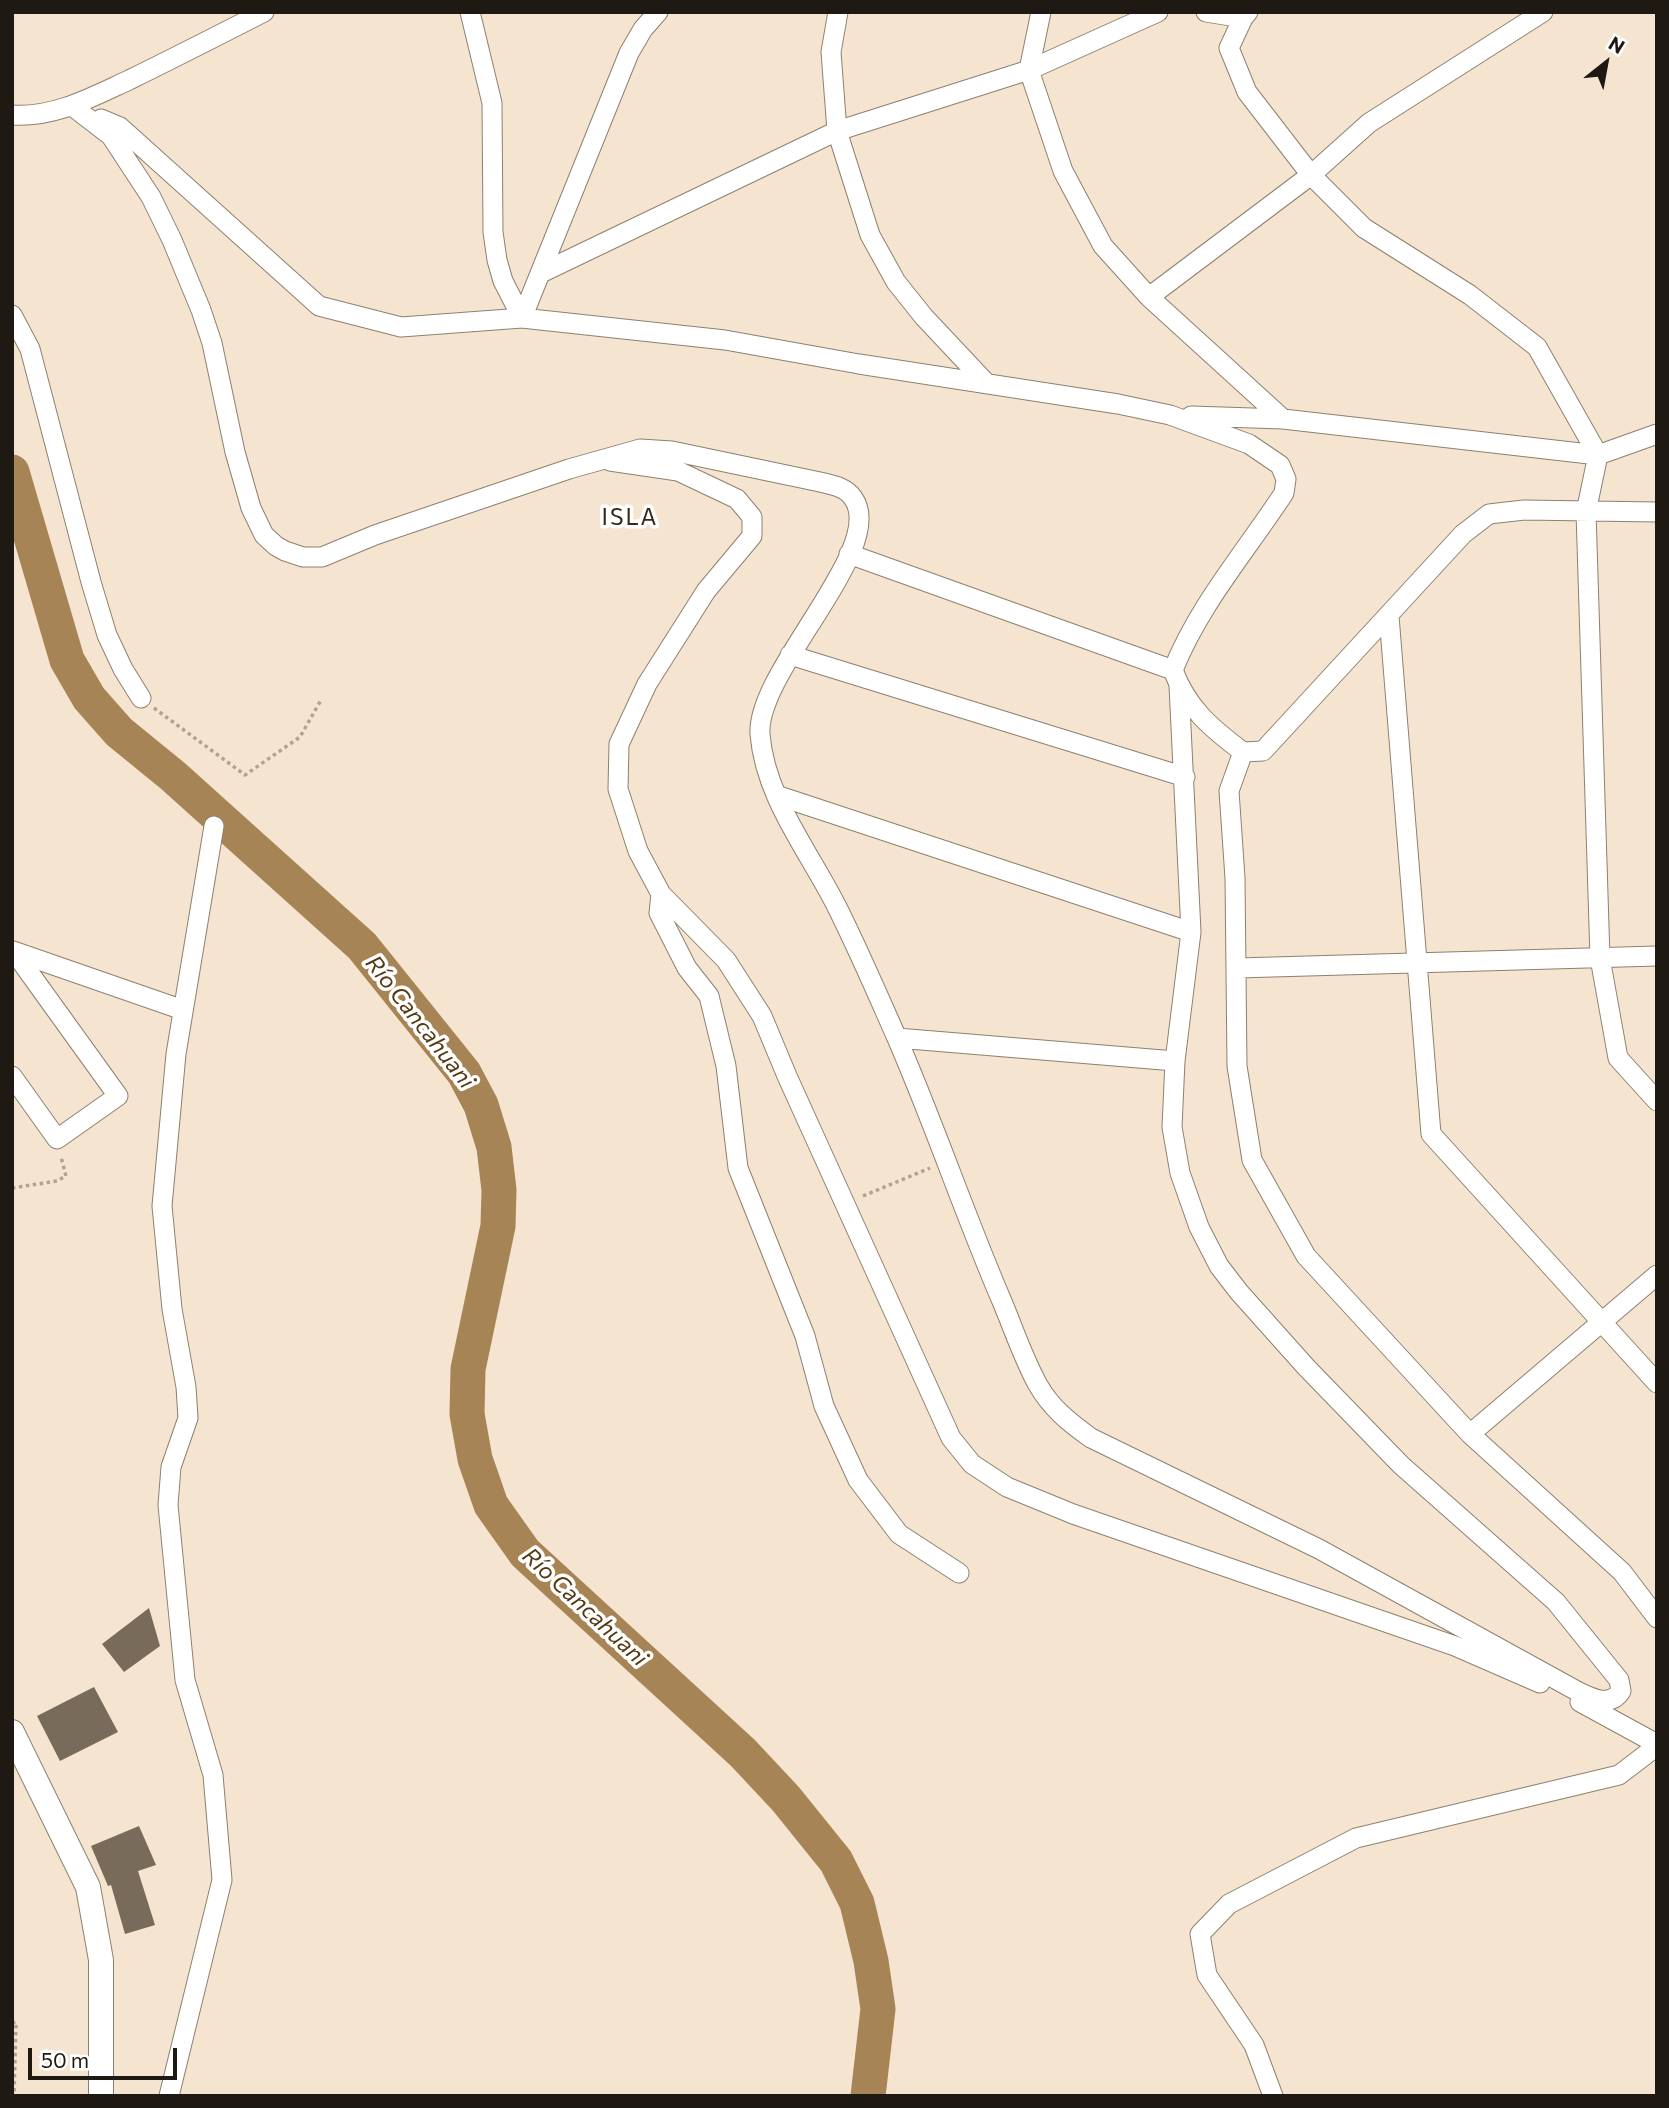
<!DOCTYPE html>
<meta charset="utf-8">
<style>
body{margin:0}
#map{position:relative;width:1669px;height:2108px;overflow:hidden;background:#f5e5d0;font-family:Commissioner,sans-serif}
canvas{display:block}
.frame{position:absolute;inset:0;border:14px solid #1e1912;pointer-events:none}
.north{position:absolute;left:1571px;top:28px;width:70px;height:70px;-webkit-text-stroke:5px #fff;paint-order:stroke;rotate:31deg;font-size:19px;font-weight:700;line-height:28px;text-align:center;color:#1e1912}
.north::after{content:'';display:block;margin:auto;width:24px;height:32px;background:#1e1912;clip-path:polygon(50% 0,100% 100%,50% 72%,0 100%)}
.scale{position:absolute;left:28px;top:2048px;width:149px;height:32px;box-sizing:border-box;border:4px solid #1e1912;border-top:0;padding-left:9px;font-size:21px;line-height:24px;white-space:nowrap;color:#1e1912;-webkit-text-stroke:5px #fff;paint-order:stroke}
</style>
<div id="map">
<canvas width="1669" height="2108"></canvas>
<div class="frame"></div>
<div class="north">N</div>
<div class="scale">50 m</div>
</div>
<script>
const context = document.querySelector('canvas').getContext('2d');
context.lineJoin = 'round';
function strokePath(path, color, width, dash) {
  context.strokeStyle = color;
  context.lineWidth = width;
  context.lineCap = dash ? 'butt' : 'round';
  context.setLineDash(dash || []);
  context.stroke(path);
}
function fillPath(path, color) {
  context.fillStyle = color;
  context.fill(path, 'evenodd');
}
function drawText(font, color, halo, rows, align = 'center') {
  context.font = font + ' Commissioner,sans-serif';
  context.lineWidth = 7;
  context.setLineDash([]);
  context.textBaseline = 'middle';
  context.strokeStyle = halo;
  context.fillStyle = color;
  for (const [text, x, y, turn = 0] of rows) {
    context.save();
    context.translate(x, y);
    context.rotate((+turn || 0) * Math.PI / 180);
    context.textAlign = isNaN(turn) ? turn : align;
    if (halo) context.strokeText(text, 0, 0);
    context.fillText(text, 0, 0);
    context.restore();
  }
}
strokePath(new Path2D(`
 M 12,472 L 67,660 L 89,698 L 119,732 L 173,776 L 362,946 L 464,1073 L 481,1105 L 494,1147 L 499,1190 L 498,1226 L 468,1369 L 467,1414 L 475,1459 L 491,1505 L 525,1553 L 743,1753 L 786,1799 L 836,1861 L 857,1903 L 871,1961 L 878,2009 L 868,2096`), '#a78455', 35);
fillPath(new Path2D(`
 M 149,1608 L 160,1646 L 124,1672 L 102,1644 Z
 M 94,1687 L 118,1732 L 60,1761 L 37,1716 Z
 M 139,1826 L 156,1865 L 138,1871 L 155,1925 L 125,1934 L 111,1885 L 108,1886 L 91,1846 Z`), '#786b59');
const minor = new Path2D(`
 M 470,12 L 492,103 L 493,232 L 497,260 L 503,281 L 522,318
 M 838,12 L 831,52 L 837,131 L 870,235 L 896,282 L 924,317 L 987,384
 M 1041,12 L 1029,70 L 1063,171 L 1103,246 L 1149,297 L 1283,419
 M 1206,12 L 1243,18
 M 1248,12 L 1243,18 L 1229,48 L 1247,92 L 1311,175 L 1364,228 L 1470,295 L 1537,347 L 1598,455 L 1586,512 L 1600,958 L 1618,1058 L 1657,1101
 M 72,106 L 111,136 L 151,197 L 172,240 L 201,310 L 212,343 L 235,452 L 251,508 L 264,535 L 276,546 L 285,551 L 303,557 L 322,557 L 375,535 L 569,469 L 640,449 L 672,451 L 820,482 C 832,485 846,487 853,498 C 889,547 756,671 760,734 C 765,798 809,851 837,907 C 858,949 877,993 896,1036 C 934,1123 964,1213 1001,1299 C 1013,1327 1023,1358 1038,1385 C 1051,1408 1070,1423 1091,1438 L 1319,1549 L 1577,1691 C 1591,1698 1610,1708 1621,1691 L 1619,1680 L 1556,1602 L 1401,1465 L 1306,1367 L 1239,1292 L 1219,1266 L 1199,1227 L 1180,1173 L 1172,1127 L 1175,1061 L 1191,932 L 1179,686
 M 12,115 C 54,118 92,97 129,80 C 174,58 219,35 264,12
 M 101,119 L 120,127 L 319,306 L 401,327 L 522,318 L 725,340 L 859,364 L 1118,404 L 1170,415 L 1249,444 L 1280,465 L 1286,479 L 1284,493 C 1246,551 1199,605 1173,670 C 1187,708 1211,728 1243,752 L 1263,751 L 1463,534 L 1489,514 L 1524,510 L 1657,512
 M 541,273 L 837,131 L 1029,70 L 1158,12
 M 1149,297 L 1311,175 L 1369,123 L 1543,12
 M 12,315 L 30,349 L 91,582 L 107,635 L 123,669 L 141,698
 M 522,318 L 629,53 L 643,29 L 658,12
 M 1191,416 L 1283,419 L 1598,455 L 1657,434
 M 610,461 L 678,471 L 737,499 L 752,517 L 752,536 L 706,591 L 647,684 L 619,744 L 618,789 L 638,851 L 661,894 L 726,960 L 762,1016 L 787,1076 L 951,1438 L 972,1464 L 1007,1487 L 1073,1514 L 1455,1646 L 1540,1683
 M 849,554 L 1173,670
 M 1389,616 L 1431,1134 L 1657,1383
 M 790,655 L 1185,777
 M 1243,752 L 1229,791 L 1235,878 L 1237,1066 L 1252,1160 L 1306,1256 L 1470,1434 L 1622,1572 L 1657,1618
 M 776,795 L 1191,932
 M 661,894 L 659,913 L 687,968 L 709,996 L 726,1066 L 738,1168 L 805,1336 L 824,1406 L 858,1480 L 899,1534 L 959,1573
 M 13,951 L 183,1010
 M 1238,968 L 1657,956
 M 897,1038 L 1175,1061
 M 12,1076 L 57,1139 L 118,1096 L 15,953
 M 1470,1434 L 1657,1275
 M 1580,1702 L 1657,1744
 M 169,2096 L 222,1880 L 213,1775 L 185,1680 L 168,1505 L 171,1467 L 188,1418 L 186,1387 L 172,1309 L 162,1206 L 176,1054 L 214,826
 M 1273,2096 L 1254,2045 L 1207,1975 L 1200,1934 L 1229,1904 L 1356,1838 L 1619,1775 L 1657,1746`);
const major = new Path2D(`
 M 12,1732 L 88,1887 L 101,1960 L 101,2096`);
strokePath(minor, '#8e806e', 21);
strokePath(major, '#8e806e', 26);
strokePath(new Path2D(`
 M 154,708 L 245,775 L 300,737 L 321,700
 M 12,1188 L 57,1181 L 66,1176 L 61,1157
 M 863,1196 L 930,1168
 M 12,2023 L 16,2022 L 14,2096`), '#b0a393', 3.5, [3.5, 3.5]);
strokePath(minor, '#fff', 19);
strokePath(major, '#fff', 24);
context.letterSpacing = '2px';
drawText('23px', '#352919', '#fff', [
 ["ISLA",630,517]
]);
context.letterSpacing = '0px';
drawText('italic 23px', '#543b14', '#fff', [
 ["Río Cancahuani",420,1022,52],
 ["Río Cancahuani",585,1607,43]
]);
</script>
